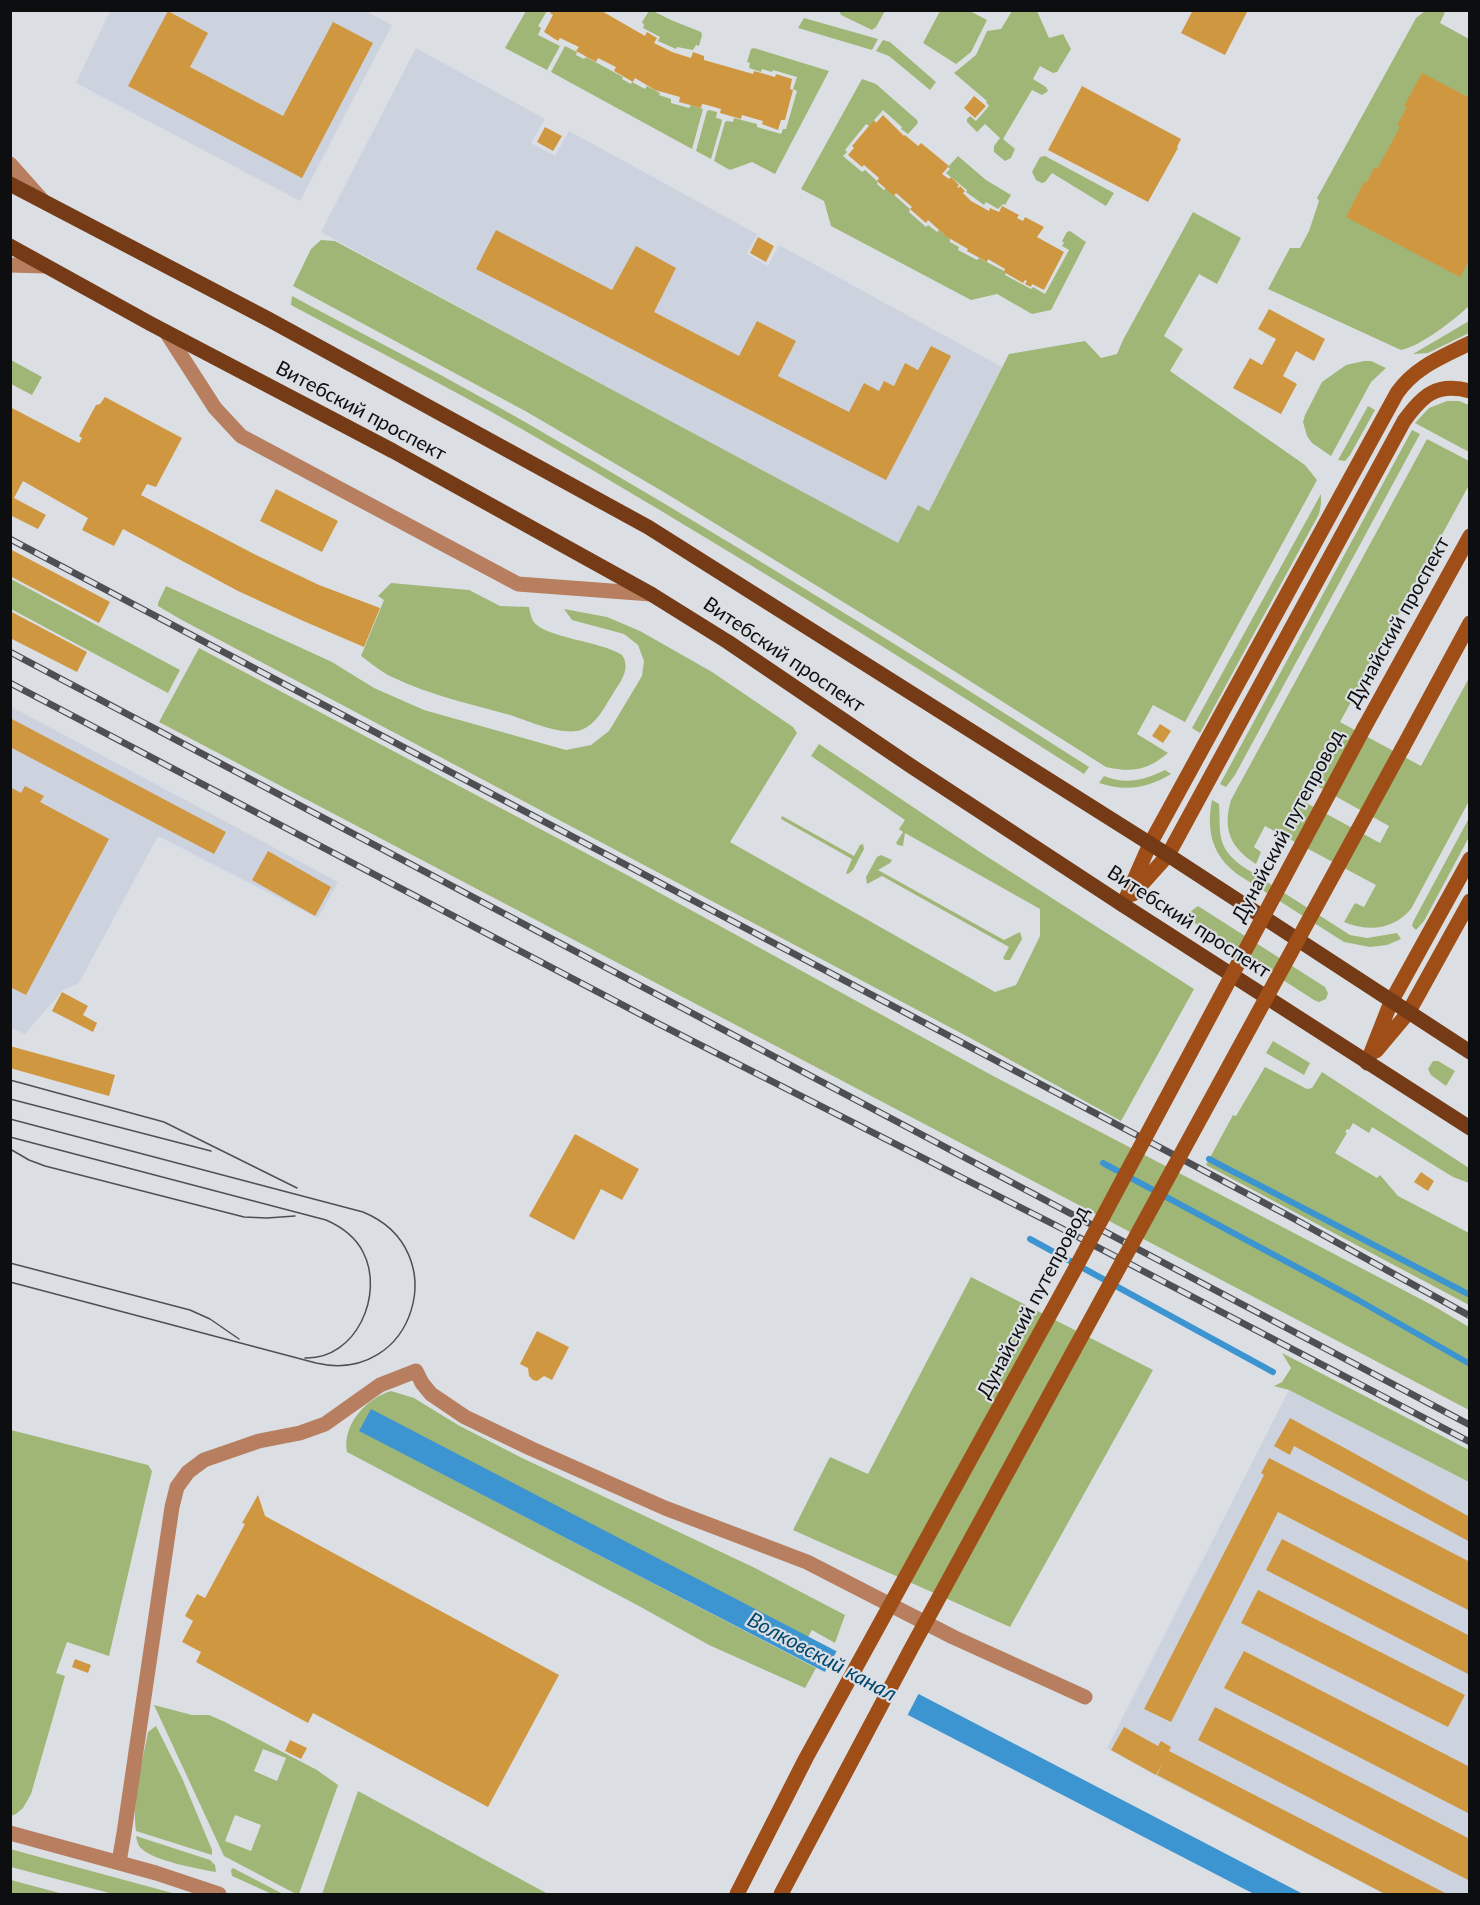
<!DOCTYPE html>
<meta charset="utf-8">
<style>
body{margin:0}
#map{position:relative;width:1480px;height:1905px;overflow:hidden;background:#dbdfe4;font-family:Lato,sans-serif}
canvas{display:block}
.frame{position:absolute;inset:0;border:12px solid #0d0e10;pointer-events:none}
</style>
<div id="map">
<canvas width="1480" height="1905"></canvas>
<div class="frame"></div>
</div>
<script>
const context = document.querySelector('canvas').getContext('2d');
context.lineJoin = 'round';
function fillPath(path, color) {
  context.fillStyle = color;
  context.fill(path, 'evenodd');
}
function strokePath(path, color, width, dash) {
  context.strokeStyle = color;
  context.lineWidth = width;
  context.lineCap = dash ? 'butt' : 'round';
  context.setLineDash(dash || []);
  context.stroke(path);
}
function drawText(font, color, halo, rows, align = 'center') {
  context.font = font + ' Lato,sans-serif';
  context.lineWidth = 4.5;
  context.setLineDash([]);
  context.textBaseline = 'middle';
  context.strokeStyle = halo;
  context.fillStyle = color;
  for (const [text, x, y, turn = 0] of rows) {
    context.save();
    context.translate(x, y);
    context.rotate((+turn || 0) * Math.PI / 180);
    context.textAlign = isNaN(turn) ? turn : align;
    if (halo) context.strokeText(text, 0, 0);
    context.fillText(text, 0, 0);
    context.restore();
  }
}
fillPath(new Path2D(`
 M 110,11 L 366,11 L 392,25 L 300,201 L 76,83 Z
 M 416,48 L 545,119 L 531,143 L 555,156 L 569,131 L 757,234 L 747,254 L 768,266 L 779,245 L 1002,367 L 929,511 L 918,506 L 898,544 L 321,232 Z
 M 10,706 L 338,882 L 318,918 L 158,836 L 79,983 L 63,990 L 25,1034 L 11,1028 Z
 M 1289,1390 L 1469,1482 L 1469,1894 L 1384,1894 L 1155,1775 L 1107,1748 Z`), '#ccd3df');
fillPath(new Path2D(`
 M 526,11 L 547,11 L 538,26 L 541,28 L 538,35 L 560,46 L 547,70 L 505,48 Z
 M 649,11 L 653,11 L 671,20 L 701,32 L 702,35 L 699,46 L 696,45 L 693,50 L 677,47 L 676,49 L 658,41 L 660,37 L 643,28 L 644,25 L 642,22 Z
 M 839,11 L 839,10 L 885,11 L 876,27 L 872,30 L 841,15 Z
 M 940,11 L 970,11 L 987,20 L 971,52 L 956,64 L 923,43 Z
 M 1012,11 L 1037,11 L 1049,38 L 1063,34 L 1071,49 L 1057,72 L 1053,73 L 1040,66 L 1033,79 L 1046,87 L 1048,91 L 1042,95 L 1032,90 L 1003,139 L 1015,149 L 1011,158 L 1005,161 L 994,152 L 994,146 L 1000,138 L 985,124 L 977,132 L 967,122 L 967,119 L 970,116 L 976,121 L 989,106 L 986,102 L 987,101 L 954,73 L 976,55 L 987,31 L 1001,29 Z
 M 1425,11 L 1441,11 L 1445,12 L 1440,23 L 1469,39 L 1469,306 C 1454,320 1421,346 1401,350 L 1268,289 L 1290,248 L 1300,248 L 1309,231 L 1319,201 L 1317,198 L 1416,18 Z
 M 804,18 L 878,39 L 872,50 L 798,28 Z
 M 883,40 L 890,42 L 936,82 L 930,90 L 889,56 L 876,51 Z
 M 565,46 L 577,52 L 576,55 L 584,59 L 586,57 L 623,77 L 622,79 L 631,84 L 632,82 L 645,89 L 647,86 L 660,93 L 659,95 L 671,99 L 671,103 L 689,108 L 691,105 L 703,109 L 692,149 L 551,72 Z
 M 754,48 L 829,71 L 775,174 L 752,162 L 730,170 L 714,161 L 725,122 L 727,121 L 733,122 L 734,118 L 757,124 L 757,127 L 781,134 L 783,129 L 786,129 L 797,91 L 793,89 L 797,77 L 773,70 L 772,72 L 762,69 L 761,72 L 749,68 L 750,63 L 747,62 L 751,49 Z
 M 862,79 L 876,84 L 917,120 L 918,123 L 908,134 L 901,129 L 902,127 L 883,110 L 869,126 L 866,124 L 845,150 L 847,152 L 843,156 L 862,172 L 865,170 L 878,182 L 877,184 L 884,190 L 886,188 L 910,209 L 909,212 L 926,227 L 928,225 L 937,232 L 939,230 L 950,239 L 950,242 L 959,247 L 958,250 L 977,260 L 979,258 L 1006,272 L 1005,275 L 1031,289 L 1033,287 L 1045,294 L 1069,250 L 1062,246 L 1064,243 L 1062,241 L 1067,232 L 1070,231 L 1086,242 L 1051,310 L 1032,314 L 997,294 L 971,300 L 831,226 L 824,201 L 801,189 Z
 M 709,110 L 717,112 L 716,118 L 721,119 L 722,121 L 711,159 L 696,151 L 707,111 Z
 M 958,156 L 986,180 L 1011,195 L 1005,205 L 1003,204 L 998,209 L 986,202 L 984,205 L 966,192 L 967,190 L 946,173 L 950,169 L 948,167 Z
 M 1045,156 L 1114,193 L 1106,206 L 1052,173 L 1045,182 L 1042,183 L 1036,180 L 1032,172 L 1040,157 Z
 M 1193,212 L 1241,238 L 1217,284 L 1199,274 L 1164,336 L 1183,349 L 1170,371 L 1305,465 L 1317,480 L 1185,722 L 1153,705 L 1137,734 L 1168,753 C 1148,770 1133,773 1106,767 L 897,635 L 667,494 L 527,412 L 293,286 L 311,249 L 321,240 L 335,241 L 898,543 L 918,505 L 929,511 L 1009,354 L 1085,341 L 1101,358 L 1117,354 L 1123,340 Z
 M 292,296 C 370,338 449,378 525,422 C 716,532 903,648 1089,767 L 1084,774 C 898,655 711,538 520,428 C 445,385 367,346 291,305 Z
 M 1469,321 L 1469,333 L 1428,353 L 1413,354 Z
 M 11,360 L 42,377 L 32,395 L 11,384 Z
 M 1364,361 L 1371,361 L 1386,368 L 1371,382 L 1331,456 L 1312,443 L 1307,436 L 1303,422 L 1305,415 L 1322,382 L 1346,365 Z
 M 1447,401 L 1459,401 L 1469,405 L 1469,452 L 1415,423 L 1429,408 Z
 M 1368,406 L 1375,410 L 1350,455 L 1345,461 L 1338,460 Z
 M 1412,430 L 1420,434 L 1235,775 L 1226,787 L 1220,784 Z
 M 1427,439 L 1469,461 L 1469,485 L 1340,722 L 1421,766 L 1469,678 L 1469,801 L 1411,909 C 1393,930 1368,932 1344,922 L 1355,903 L 1364,907 L 1376,885 L 1265,826 L 1254,847 L 1261,852 L 1256,864 C 1231,848 1222,830 1231,800 ZM 1308,781 L 1389,826 L 1380,843 L 1299,799 Z
 M 1321,494 L 1321,504 L 1319,514 L 1200,733 L 1192,728 Z
 M 11,579 L 180,670 L 168,693 L 11,609 Z
 M 391,583 L 469,590 L 500,606 L 529,607 C 530,612 531,617 533,621 C 544,638 601,641 622,655 C 631,668 621,681 614,692 C 605,706 595,728 577,731 C 558,734 528,721 510,715 C 471,704 429,695 392,677 C 381,672 371,663 361,656 L 384,600 L 378,596 Z
 M 166,586 L 332,662 L 374,688 L 424,710 L 566,750 L 591,745 L 609,731 L 642,676 L 644,661 L 638,645 L 624,634 L 572,620 L 564,609 L 607,617 L 640,631 L 712,672 L 793,727 L 797,733 L 730,842 L 995,992 L 1016,985 L 1040,936 L 1040,909 L 905,833 L 903,846 L 898,845 L 896,843 L 903,832 L 899,829 L 905,820 L 811,756 L 819,744 L 983,854 L 1194,989 L 1121,1121 L 972,1039 L 180,619 L 158,606 L 158,603 Z
 M 199,648 L 627,875 L 995,1077 L 1432,1305 L 1469,1327 L 1469,1410 L 159,722 Z
 M 1165,770 L 1171,774 C 1148,788 1125,792 1099,783 L 1104,776 C 1125,785 1145,780 1165,770 Z
 M 1212,800 L 1219,804 C 1221,832 1215,846 1242,866 L 1350,935 L 1367,938 L 1397,933 L 1401,939 L 1387,945 L 1370,947 L 1344,942 L 1237,874 C 1212,855 1206,830 1212,800 Z
 M 782,816 L 854,856 L 860,845 L 863,844 L 864,849 L 853,870 L 848,874 L 846,873 L 852,859 L 781,819 Z
 M 1469,818 L 1469,837 L 1424,921 L 1416,930 L 1412,926 L 1413,922 Z
 M 881,855 L 892,860 L 890,863 L 878,870 L 1004,940 L 1020,932 L 1022,939 L 1010,960 L 1005,960 L 1003,958 L 1009,947 L 882,876 L 867,884 L 866,877 L 877,857 Z
 M 1198,906 L 1325,987 L 1328,993 L 1326,999 L 1319,1002 L 1314,1000 L 1193,922 L 1190,917 L 1191,911 Z
 M 1273,1041 L 1310,1063 L 1304,1075 L 1266,1053 Z
 M 1433,1061 L 1438,1061 L 1455,1071 L 1446,1086 L 1431,1075 L 1428,1069 Z
 M 1265,1067 L 1307,1089 L 1312,1088 L 1322,1072 L 1469,1168 L 1469,1183 L 1453,1177 L 1372,1127 L 1369,1133 L 1353,1123 L 1349,1130 L 1347,1129 L 1345,1132 L 1347,1133 L 1335,1153 L 1377,1178 L 1380,1175 L 1398,1196 L 1469,1233 L 1469,1305 L 1206,1165 L 1233,1115 L 1236,1116 Z
 M 971,1277 L 1153,1370 L 1010,1627 L 793,1530 L 830,1457 L 868,1474 Z
 M 1282,1353 L 1469,1450 L 1469,1482 L 1289,1390 L 1274,1386 L 1282,1382 L 1291,1368 Z
 M 391,1391 L 414,1398 L 458,1425 L 520,1457 L 755,1568 L 845,1615 L 835,1643 L 812,1630 L 808,1637 L 371,1410 L 360,1431 L 816,1668 L 805,1688 L 709,1645 L 639,1606 L 347,1452 C 342,1424 367,1398 391,1391 Z
 M 11,1430 L 148,1465 L 152,1471 L 109,1656 L 67,1642 L 56,1673 L 65,1676 L 31,1794 L 23,1808 L 16,1814 L 11,1816 Z
 M 154,1705 L 192,1715 L 209,1715 L 225,1722 L 317,1770 L 338,1785 L 299,1894 L 296,1894 L 224,1856 ZM 263,1749 L 286,1758 L 277,1781 L 254,1771 ZM 235,1815 L 261,1825 L 251,1851 L 225,1841 Z
 M 156,1726 L 182,1778 L 212,1850 L 212,1855 L 136,1831 C 132,1799 142,1764 148,1732 Z
 M 358,1791 L 548,1894 L 322,1894 Z
 M 136,1836 L 210,1860 L 215,1865 L 216,1872 C 199,1869 154,1861 142,1849 C 138,1846 137,1841 136,1836 Z
 M 10,1849 L 176,1894 L 113,1894 L 11,1867 Z
 M 233,1868 L 283,1894 L 272,1894 L 232,1876 L 231,1870 Z
 M 11,1880 L 63,1894 L 11,1894 Z`), '#a0b676');
fillPath(new Path2D(`
 M 371,1409 L 1303,1894 L 1254,1894 L 359,1431 Z`), '#3c94d0');
fillPath(new Path2D(`
 M 838,1649 L 920,1691 L 906,1718 L 823,1675 Z`), '#dbdfe4');
strokePath(new Path2D(`
 M 1209,1159 L 1470,1295
 M 1103,1163 L 1358,1300 L 1470,1364
 M 1030,1239 L 1273,1372`), '#3c94d0', 6);
fillPath(new Path2D(`
 M 551,10 L 600,10 L 645,36 L 647,32 L 657,38 L 654,43 L 672,52 L 691,58 L 693,52 L 704,56 L 704,60 L 753,74 L 754,71 L 775,77 L 776,74 L 792,79 L 790,89 L 793,90 L 785,120 L 781,120 L 778,130 L 762,124 L 763,121 L 742,115 L 741,119 L 720,113 L 721,109 L 707,105 L 702,104 L 701,108 L 679,102 L 680,97 L 655,90 L 635,78 L 633,82 L 614,71 L 616,67 L 598,58 L 596,62 L 576,51 L 579,47 L 560,38 L 558,41 L 544,32 L 553,15 L 550,13 Z
 M 1193,10 L 1248,10 L 1225,55 L 1181,33 Z
 M 168,11 L 208,33 L 190,67 L 283,116 L 333,22 L 373,43 L 302,178 L 128,86 Z
 M 1422,73 L 1470,98 L 1470,259 L 1460,277 L 1346,217 L 1364,182 L 1366,183 L 1375,167 L 1378,168 L 1400,127 L 1397,125 L 1407,107 L 1404,106 Z
 M 1082,86 L 1181,139 L 1177,147 L 1178,148 L 1148,202 L 1048,150 Z
 M 974,96 L 986,106 L 975,118 L 964,108 Z
 M 883,115 L 904,136 L 905,135 L 918,146 L 921,143 L 949,166 L 942,174 L 949,179 L 951,177 L 959,185 L 957,187 L 959,188 L 960,186 L 965,191 L 963,193 L 971,201 L 989,211 L 990,208 L 999,212 L 1002,206 L 1019,215 L 1017,218 L 1023,221 L 1025,217 L 1044,227 L 1037,237 L 1064,252 L 1044,290 L 1032,284 L 1031,287 L 1025,284 L 1027,281 L 1025,280 L 1023,283 L 1004,272 L 1005,269 L 988,259 L 987,262 L 967,251 L 968,249 L 947,237 L 928,220 L 926,223 L 910,209 L 912,207 L 896,193 L 894,196 L 877,181 L 879,178 L 864,165 L 862,167 L 848,155 L 854,148 L 852,146 L 874,120 L 876,123 Z
 M 545,127 L 562,136 L 553,151 L 537,142 Z
 M 496,230 L 612,290 L 636,246 L 676,268 L 654,312 L 739,356 L 757,321 L 796,341 L 778,376 L 849,412 L 864,383 L 879,391 L 884,381 L 894,386 L 905,363 L 918,370 L 931,346 L 951,356 L 886,480 L 476,269 Z
 M 758,237 L 774,246 L 766,262 L 750,253 Z
 M 1269,309 L 1325,339 L 1314,361 L 1296,351 L 1283,376 L 1297,384 L 1281,414 L 1233,388 L 1250,358 L 1262,365 L 1276,339 L 1258,329 Z
 M 105,397 L 182,438 L 156,487 L 147,484 L 141,495 L 256,555 L 319,585 L 380,608 L 364,647 L 301,620 L 238,591 L 123,529 L 114,546 L 82,530 L 88,518 L 23,481 L 14,498 L 46,515 L 38,529 L 10,515 L 10,407 L 79,443 L 82,438 L 79,436 L 96,405 L 100,404 Z
 M 276,489 L 338,521 L 322,552 L 260,521 Z
 M 10,549 L 110,602 L 99,623 L 10,576 Z
 M 10,611 L 87,652 L 77,672 L 10,638 Z
 M 10,718 L 226,832 L 214,854 L 10,747 Z
 M 1160,724 L 1171,731 L 1163,743 L 1152,736 Z
 M 25,786 L 44,796 L 40,802 L 109,839 L 26,995 L 10,987 L 10,787 L 21,793 Z
 M 268,851 L 331,887 L 315,916 L 252,880 Z
 M 62,992 L 88,1006 L 83,1015 L 97,1023 L 93,1032 L 52,1011 Z
 M 10,1046 L 115,1075 L 109,1096 L 10,1068 Z
 M 575,1134 L 639,1169 L 622,1200 L 601,1189 L 574,1240 L 529,1216 Z
 M 1421,1172 L 1434,1181 L 1428,1191 L 1414,1182 Z
 M 537,1331 L 569,1347 L 552,1380 L 544,1376 L 537,1381 L 533,1380 L 529,1376 L 528,1368 L 520,1364 Z
 M 1290,1418 L 1470,1517 L 1470,1542 L 1294,1446 L 1290,1455 L 1274,1446 Z
 M 1269,1458 L 1470,1562 L 1470,1611 L 1278,1512 L 1171,1722 L 1144,1709 L 1264,1475 L 1261,1473 Z
 M 258,1495 L 265,1516 L 559,1675 L 488,1807 L 313,1713 L 308,1723 L 196,1662 L 201,1652 L 182,1642 L 193,1621 L 185,1616 L 197,1594 L 205,1598 L 245,1524 L 242,1523 Z
 M 1282,1539 L 1470,1636 L 1470,1675 L 1266,1570 Z
 M 1258,1590 L 1465,1695 L 1448,1727 L 1241,1623 Z
 M 1244,1651 L 1470,1767 L 1470,1814 L 1224,1688 Z
 M 75,1659 L 91,1665 L 88,1673 L 72,1667 Z
 M 1215,1707 L 1470,1839 L 1470,1881 L 1198,1740 Z
 M 1124,1727 L 1158,1746 L 1161,1741 L 1171,1747 L 1169,1751 L 1447,1894 L 1385,1894 L 1157,1775 L 1163,1763 L 1156,1775 L 1111,1750 Z
 M 290,1740 L 307,1748 L 301,1759 L 285,1751 Z`), '#cf9740');
strokePath(new Path2D(`
 M 10,164 L 42,200
 M 10,265 L 45,266
 M 166,332 L 215,408 L 241,436 L 518,584 L 651,594
 M 119,1862 L 124,1833 L 172,1507 L 177,1487 L 188,1472 L 204,1460 L 259,1441 L 300,1433 L 325,1424 L 380,1385 L 416,1371 L 422,1383 L 431,1394 L 465,1417 L 532,1449 L 665,1508 L 807,1562 L 953,1637 L 1085,1697`), '#b77f60', 15);
strokePath(new Path2D(`
 M 10,1833 L 156,1873 L 219,1894`), '#b77f60', 15);
strokePath(new Path2D(`
 M 1364,728 L 1470,536
 M 1402,749 L 1470,623
 M 1133,894 L 1168,855 L 1404,421 C 1422,396 1436,382 1470,391
 M 1123,905 L 1150,844 L 1397,393 C 1415,367 1442,357 1470,343
 M 1376,1051 L 1408,1013 L 1470,901
 M 1367,1063 L 1391,1002 L 1470,859`), '#9e4e16', 15);
strokePath(new Path2D(`
 M 10,184 L 268,319 L 648,527 L 1168,855 L 1470,1052
 M 10,246 L 151,324 L 393,451 L 651,594 L 728,642 L 911,766 L 1123,905 L 1470,1128`), '#743b16', 15);
strokePath(new Path2D(`
 M 10,1080 L 164,1122 L 297,1188
 M 10,1099 L 211,1151
 M 10,1119 L 363,1212 C 456,1250 414,1386 316,1363 L 10,1282
 M 10,1137 L 326,1220 C 342,1227 355,1236 363,1252 C 385,1294 356,1360 305,1358
 M 10,1149 L 29,1160 L 45,1166 L 244,1217 L 267,1218 L 295,1216
 M 10,1263 L 190,1310 L 210,1319 L 239,1339`), '#4d4f52', 1.5);
const rail = new Path2D(`
 M 10,539 L 1129,1131 L 1289,1216 L 1470,1316
 M 10,652 L 1470,1425
 M 10,683 L 657,1023 L 1057,1226 L 1470,1442`);
strokePath(rail, '#4d4f52', 7);
strokePath(rail, '#dbdfe4', 4.5, [14]);
strokePath(new Path2D(`
 M 737,1894 L 806,1758 L 1075,1269 L 1364,728
 M 781,1894 L 912,1647 L 1402,749`), '#9e4e16', 15);
drawText('20px', '#0d0e10', '#dbdfe4', [
 ["Витебский проспект",361,411,28],
 ["Дунайский проспект",1398,622,-61],
 ["Витебский проспект",784,655,34],
 ["Дунайский путепровод",1288,826,-62],
 ["Витебский проспект",1189,922,33],
 ["Дунайский путепровод",1033,1302,-62]
]);
drawText('italic 21px', '#00476e', '#dbdfe4', [
 ["Волковский канал",822,1657,28]
]);
</script>
